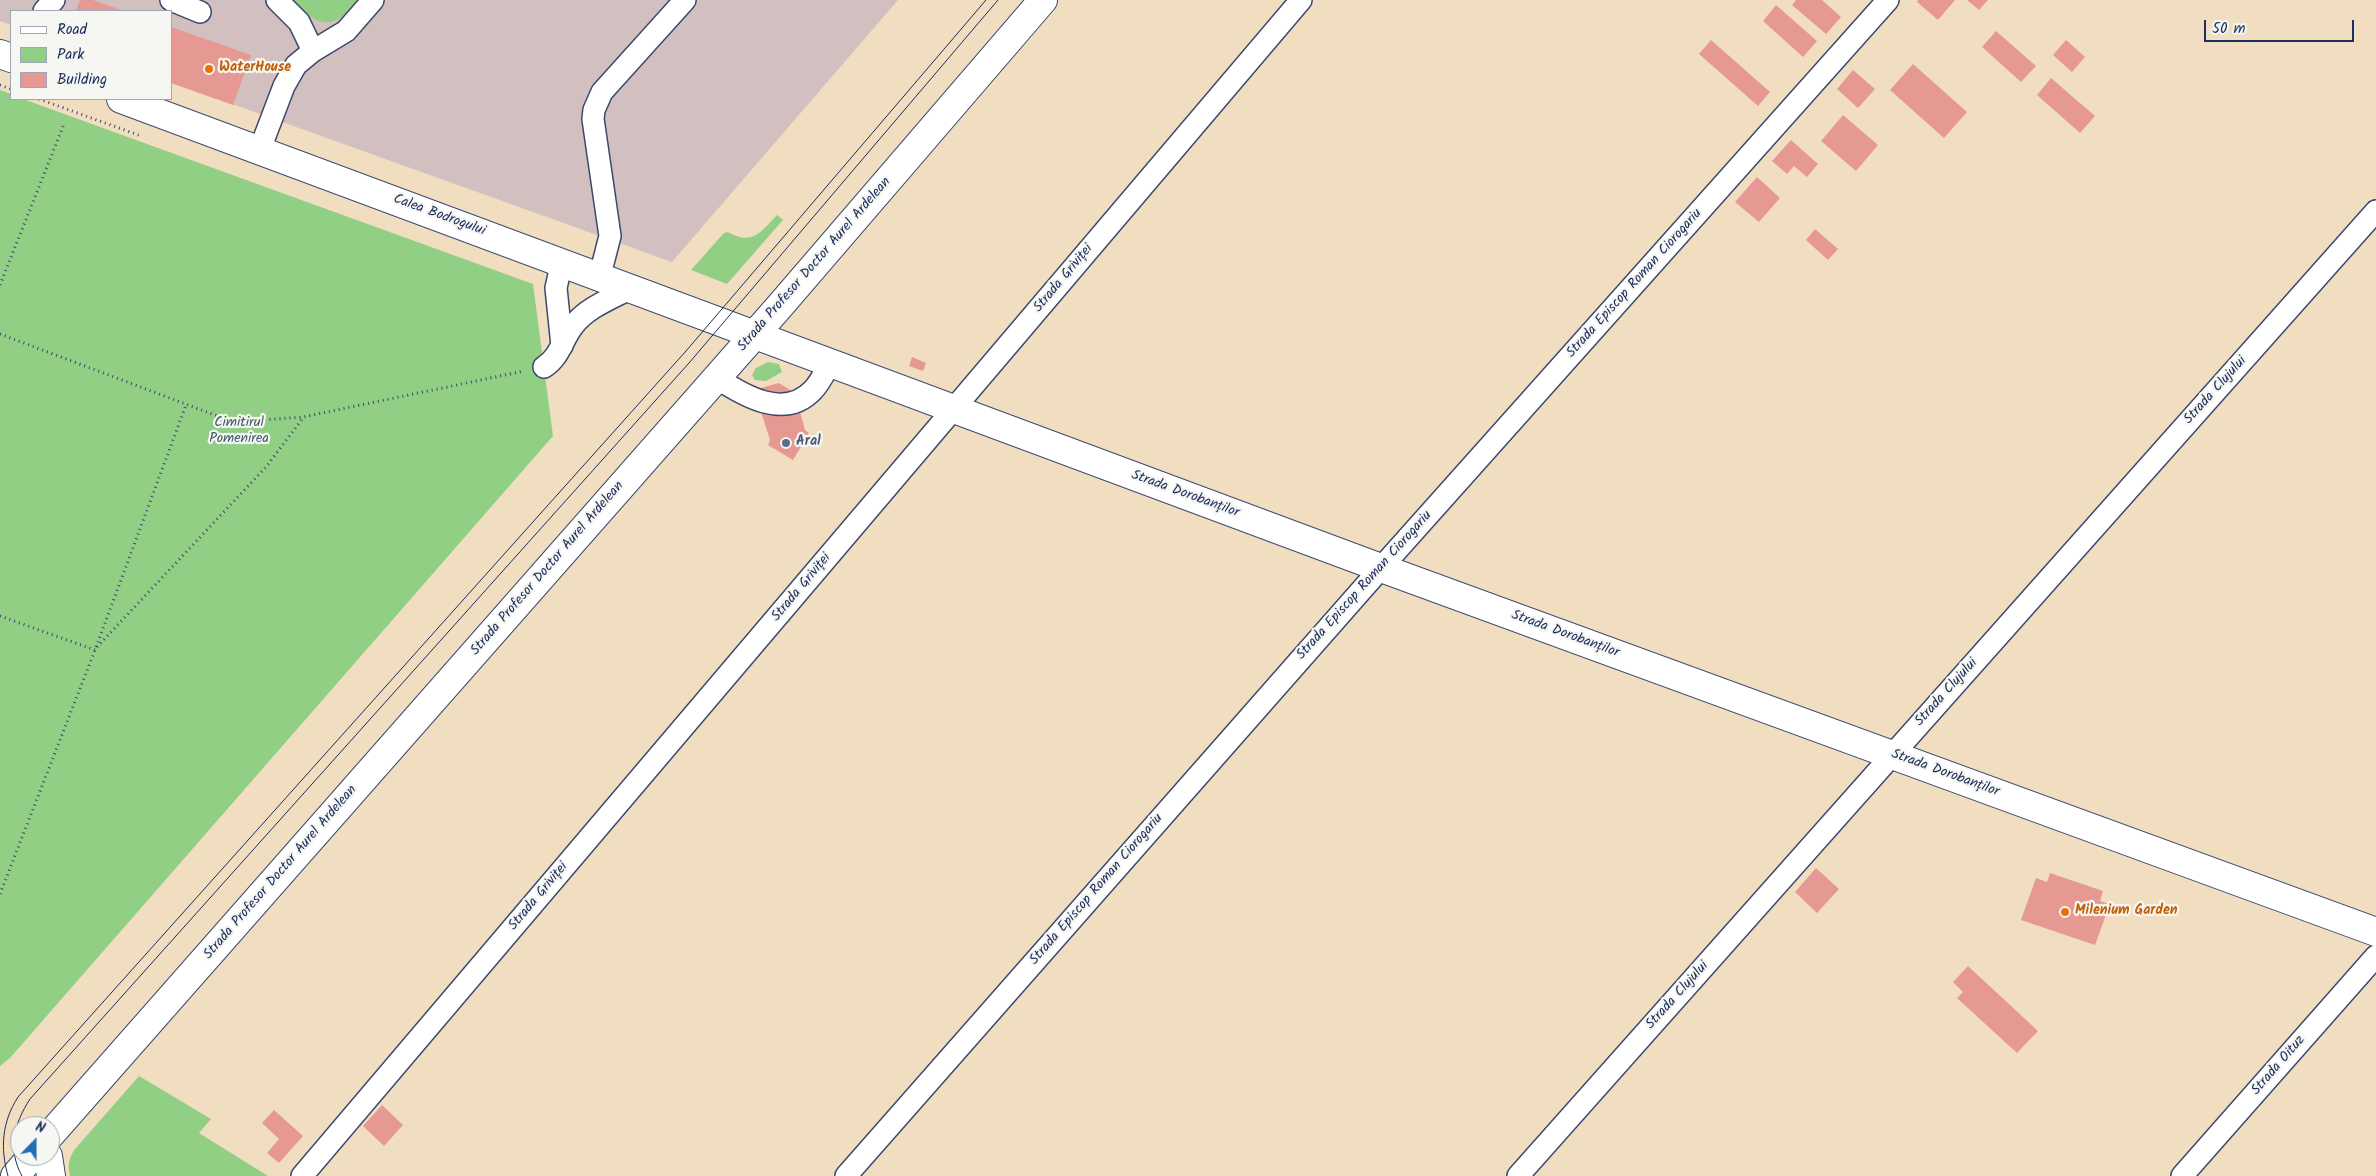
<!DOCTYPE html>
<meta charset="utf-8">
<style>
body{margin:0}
#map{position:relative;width:2376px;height:1176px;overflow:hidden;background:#f1dec0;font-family:Kalam,sans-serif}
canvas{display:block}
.legend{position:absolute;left:10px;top:10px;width:162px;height:90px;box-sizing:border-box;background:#f6f6f2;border:1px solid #9ea6b7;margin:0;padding:6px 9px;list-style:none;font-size:15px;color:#1b2f5e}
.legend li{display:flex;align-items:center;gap:10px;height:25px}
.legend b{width:25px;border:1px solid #9ea6b7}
.north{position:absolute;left:10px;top:1116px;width:50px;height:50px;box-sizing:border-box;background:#f6f6f2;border:1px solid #9ea6b7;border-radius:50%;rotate:22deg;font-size:14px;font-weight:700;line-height:20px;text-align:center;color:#1b2f5e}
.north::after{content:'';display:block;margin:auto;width:18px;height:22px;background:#1f6fb2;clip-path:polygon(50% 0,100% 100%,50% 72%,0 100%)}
.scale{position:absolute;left:2204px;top:20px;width:150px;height:22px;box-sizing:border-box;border:2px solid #1b2f5e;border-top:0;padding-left:6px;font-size:15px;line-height:18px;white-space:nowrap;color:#1b2f5e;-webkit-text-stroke:4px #f6f6f2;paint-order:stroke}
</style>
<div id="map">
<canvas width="2376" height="1176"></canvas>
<ul class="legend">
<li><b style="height:6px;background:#fff"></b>Road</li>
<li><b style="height:14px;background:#91cf85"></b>Park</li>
<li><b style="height:14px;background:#e69992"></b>Building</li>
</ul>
<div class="north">N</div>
<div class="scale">50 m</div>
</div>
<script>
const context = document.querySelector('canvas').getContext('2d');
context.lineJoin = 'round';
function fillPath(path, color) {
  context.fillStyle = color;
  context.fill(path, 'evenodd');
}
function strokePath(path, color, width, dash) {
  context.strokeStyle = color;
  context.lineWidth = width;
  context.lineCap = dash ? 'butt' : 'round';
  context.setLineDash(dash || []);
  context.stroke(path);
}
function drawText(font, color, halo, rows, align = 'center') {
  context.font = font + ' Kalam,sans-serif';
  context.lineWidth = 4.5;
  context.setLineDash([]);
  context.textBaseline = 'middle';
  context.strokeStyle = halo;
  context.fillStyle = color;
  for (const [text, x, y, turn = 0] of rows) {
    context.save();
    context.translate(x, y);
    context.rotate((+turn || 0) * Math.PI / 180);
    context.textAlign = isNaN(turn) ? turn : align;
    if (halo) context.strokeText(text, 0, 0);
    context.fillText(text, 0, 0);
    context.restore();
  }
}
fillPath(new Path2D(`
 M 0,0 L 898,0 L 672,262 L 171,82 L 171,11 L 11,11 L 11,25 L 0,21 Z`), '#d2bfc0');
fillPath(new Path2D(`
 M 290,0 L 359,0 C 330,33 320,26 290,0 Z
 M 0,90 L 11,94 L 11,99 L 23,99 L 533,284 L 553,436 L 10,1058 L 0,1066 Z
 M 777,215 L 783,220 L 727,284 L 691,270 L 724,233 L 728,232 C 752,246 761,232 777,215 Z
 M 768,362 L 779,364 L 782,372 L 766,381 L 755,380 L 752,375 L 756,368 Z
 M 139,1076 L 211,1119 L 199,1133 L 268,1176 L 70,1176 C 67,1165 69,1158 75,1149 Z`), '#91cf85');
fillPath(new Path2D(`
 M 80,0 L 93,0 L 124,11 L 76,11 Z
 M 1796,0 L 1822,0 L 1841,17 L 1826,34 L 1792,5 Z
 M 1918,0 L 1955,0 L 1938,20 L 1917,2 Z
 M 1967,0 L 1988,0 L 1979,10 Z
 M 1776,5 L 1817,41 L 1803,57 L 1763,21 Z
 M 171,27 L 251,55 L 233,105 L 171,83 Z
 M 1996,31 L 2036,66 L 2021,82 L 1982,47 Z
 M 1711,40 L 1770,92 L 1758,106 L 1699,54 Z
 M 2066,40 L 2085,57 L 2072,72 L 2053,55 Z
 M 1913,64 L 1967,112 L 1944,138 L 1890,90 Z
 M 1853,70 L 1875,89 L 1858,108 L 1837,89 Z
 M 2051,78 L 2095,116 L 2080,133 L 2037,95 Z
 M 1843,115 L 1878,145 L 1856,171 L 1821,141 Z
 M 1791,140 L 1818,164 L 1807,177 L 1794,166 L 1787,174 L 1772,161 Z
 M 1757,177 L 1780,198 L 1759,222 L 1735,202 Z
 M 1815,229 L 1838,249 L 1828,260 L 1806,240 Z
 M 912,357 L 926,363 L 923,371 L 909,366 Z
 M 779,383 L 795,393 L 805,430 L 809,433 L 793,460 L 768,445 L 770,440 L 754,390 Z
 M 1816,868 L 1839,889 L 1817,913 L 1795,892 Z
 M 2050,873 L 2103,891 L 2100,901 L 2110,904 L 2095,945 L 2021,920 L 2036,878 L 2047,882 Z
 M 1968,966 L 2038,1031 L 2017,1053 L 1957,998 L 1963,992 L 1953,982 Z
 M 382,1105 L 403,1125 L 384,1146 L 363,1126 Z
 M 274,1110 L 303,1136 L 279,1163 L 267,1153 L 279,1139 L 262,1123 Z`), '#e69992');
const minor = new Path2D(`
 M 171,0 L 200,12
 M 277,0 L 299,22 L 313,51
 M 44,11 L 54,0
 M 260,149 L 284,86 L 296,65 L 313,51 L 346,31 L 373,0
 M 562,261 L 556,288 L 562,346
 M 600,275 L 610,236 L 593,119 L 594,110 L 602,92 L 685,0
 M 544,367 C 560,357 562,340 573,326 C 587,307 613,298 633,287
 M 717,378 C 744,396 785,420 813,390 C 820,383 825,372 830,363
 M 302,1176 L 1301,0
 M 846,1176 L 1381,568 L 1888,0
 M 1518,1176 L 2376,211
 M 2182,1176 L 2376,956`);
const major = new Path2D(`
 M 0,54 L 11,58
 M 121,99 L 1381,568 L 2376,932
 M 50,1135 L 779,307 L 1043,0
 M 48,1156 L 51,1176
 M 15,1176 L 32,1156`);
strokePath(minor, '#3b496d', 24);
strokePath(major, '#3b496d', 30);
strokePath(new Path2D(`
 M 0,85 L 11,89
 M 39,99 L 141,136
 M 0,285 L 64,124
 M 0,334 L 220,417 L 248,421 L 303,417 L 524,371
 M 0,616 L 95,650
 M 97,647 L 266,467 L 303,418
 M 0,894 L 95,650 L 186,405`), '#3b496d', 3, [1, 4]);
strokePath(minor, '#fff', 21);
strokePath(major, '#fff', 28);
strokePath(new Path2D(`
 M 8,1176 C 0,1148 2,1122 18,1097 L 686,351 L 986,0
 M 22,1176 C 7,1149 14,1124 30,1099 L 689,363 L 998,0`), '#1b2f5e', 1);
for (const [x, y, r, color] of [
 [209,69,5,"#e8710a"],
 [786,443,5,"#5c6f8a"],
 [2065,912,5,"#e8710a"]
]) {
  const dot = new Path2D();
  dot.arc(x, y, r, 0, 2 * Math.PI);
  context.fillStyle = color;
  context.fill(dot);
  strokePath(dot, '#f6f6f2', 2);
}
drawText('bold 14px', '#c56008', '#f6f6f2', [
 ["WaterHouse",219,69],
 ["Milenium Garden",2075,912]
], 'left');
drawText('14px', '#1b2f5e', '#f6f6f2', [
 ["Calea Bodrogului",439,216,20],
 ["Strada Profesor Doctor Aurel Ardelean",815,265,-49],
 ["Strada Griviței",1064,279,-50],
 ["Strada Episcop Roman Ciorogariu",1635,284,-48],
 ["Strada Clujului",2216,391,-48],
 ["Strada Dorobanților",1185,495,20],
 ["Strada Profesor Doctor Aurel Ardelean",548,569,-49],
 ["Strada Episcop Roman Ciorogariu",1365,586,-48],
 ["Strada Griviței",802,588,-50],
 ["Strada Dorobanților",1565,635,20],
 ["Strada Clujului",1947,693,-48],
 ["Strada Dorobanților",1945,774,20],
 ["Strada Profesor Doctor Aurel Ardelean",281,873,-49],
 ["Strada Episcop Roman Ciorogariu",1097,890,-49],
 ["Strada Griviței",539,897,-50],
 ["Strada Clujului",1678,996,-48],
 ["Strada Oituz",2279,1066,-49]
]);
drawText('14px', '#385768', '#f6f6f2', [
 ["Cimitirul",239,424],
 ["Pomenirea",239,440]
]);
drawText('bold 14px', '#4e5e75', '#f6f6f2', [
 ["Aral",796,443]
], 'left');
</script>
